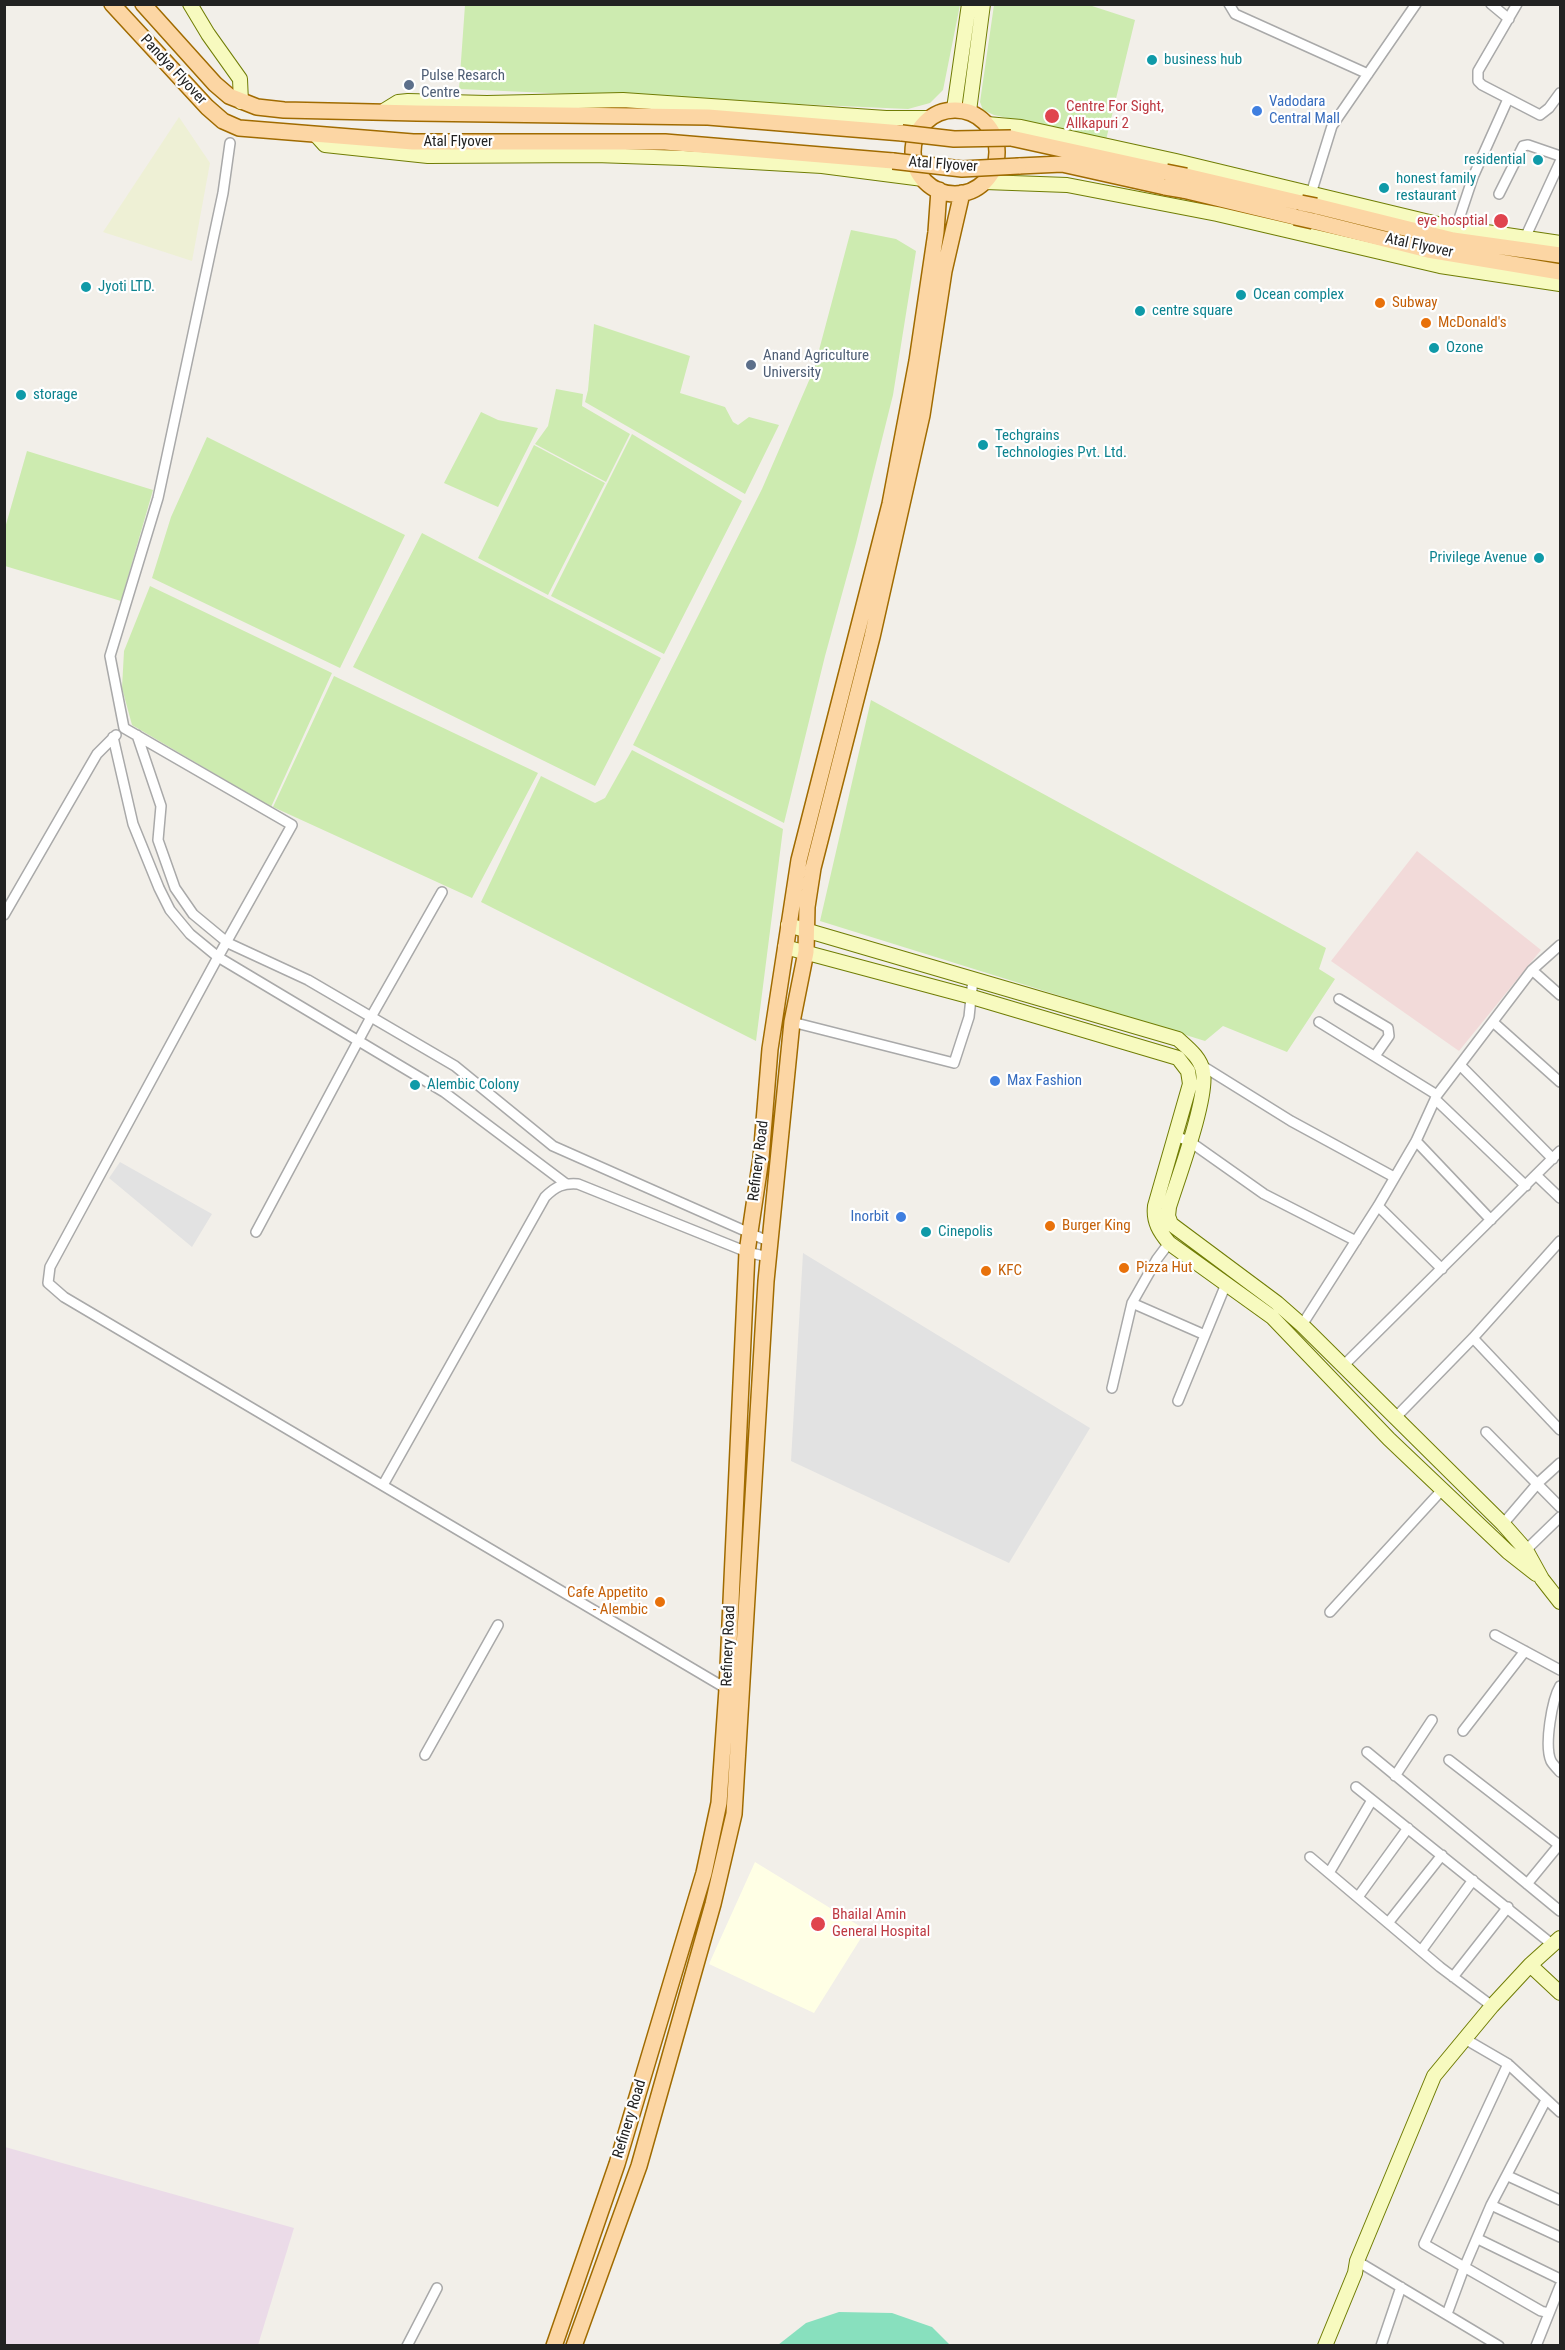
<!DOCTYPE html>
<style>
body{margin:0}
#map{position:relative;width:1565px;height:2350px;overflow:hidden;background:#f2efe9;font-family:"Roboto Condensed",sans-serif}
canvas{display:block}
.frame{position:absolute;inset:0;border:6px solid #222;pointer-events:none}
</style>
<div id="map">
<canvas width="1565" height="2350"></canvas>
<div class="frame"></div>
</div>
<script>
const context = document.querySelector('canvas').getContext('2d');
context.lineJoin = 'round';
function fillPath(path, color) {
  context.fillStyle = color;
  context.fill(path, 'evenodd');
}
function strokePath(path, color, width, dash) {
  context.strokeStyle = color;
  context.lineWidth = width;
  context.lineCap = dash ? 'butt' : 'round';
  context.setLineDash(dash || []);
  context.stroke(path);
}
function drawText(font, color, halo, rows, align = 'center') {
  context.font = font + ' "Roboto Condensed",sans-serif';
  context.lineWidth = 4.5;
  context.setLineDash([]);
  context.textBaseline = 'middle';
  context.strokeStyle = halo;
  context.fillStyle = color;
  for (const [text, x, y, turn = 0] of rows) {
    context.save();
    context.translate(x, y);
    context.rotate((+turn || 0) * Math.PI / 180);
    context.textAlign = isNaN(turn) ? turn : align;
    if (halo) context.strokeText(text, 0, 0);
    context.fillText(text, 0, 0);
    context.restore();
  }
}
fillPath(new Path2D(`
 M 1417,851 L 1541,950 L 1459,1051 L 1331,961 Z`), '#f2dad9');
fillPath(new Path2D(`
 M 5,2147 L 294,2228 L 258,2345 L 5,2345 Z`), '#ebdbe8');
fillPath(new Path2D(`
 M 755,1862 L 866,1930 L 814,2013 L 709,1964 Z`), '#ffffe5');
fillPath(new Path2D(`
 M 179,117 L 210,163 L 192,261 L 103,232 Z`), '#eef0d5');
fillPath(new Path2D(`
 M 465,5 L 960,5 L 943,90 L 930,103 L 908,109 L 459,89 Z
 M 994,5 L 1089,5 L 1135,20 L 1106,140 L 994,115 L 983,110 L 980,102 Z
 M 851,230 L 896,239 L 916,251 L 893,395 L 856,543 L 825,656 L 784,823 L 633,745 L 762,489 L 814,369 Z
 M 594,324 L 690,356 L 680,393 L 725,407 L 733,422 L 738,425 L 749,417 L 779,425 L 745,494 L 585,402 L 588,390 Z
 M 556,389 L 583,394 L 582,406 L 630,434 L 606,482 L 535,444 L 548,426 Z
 M 481,412 L 498,420 L 538,428 L 498,507 L 444,483 Z
 M 632,434 L 742,501 L 664,654 L 551,596 Z
 M 207,437 L 405,535 L 340,668 L 152,578 L 171,517 Z
 M 534,445 L 605,483 L 548,595 L 478,558 Z
 M 27,451 L 153,490 L 121,601 L 5,566 L 5,528 Z
 M 422,533 L 661,658 L 595,786 L 353,667 Z
 M 150,586 L 332,673 L 271,807 L 132,725 L 122,688 L 124,651 Z
 M 334,676 L 538,773 L 472,898 L 273,807 Z
 M 871,700 L 1326,948 L 1319,969 L 1335,979 L 1287,1052 L 1223,1026 L 1205,1041 L 820,921 Z
 M 632,750 L 783,829 L 756,1041 L 481,902 L 541,776 L 595,803 L 605,798 Z`), '#cdebb0');
fillPath(new Path2D(`
 M 839,2312 L 892,2313 L 932,2327 L 950,2345 L 778,2345 L 806,2323 Z`), '#88e0be');
fillPath(new Path2D(`
 M 120,1162 L 212,1214 L 192,1247 L 109,1178 Z
 M 803,1253 L 1090,1428 L 1009,1563 L 791,1461 Z`), '#e2e2e2');
const street = new Path2D(`
 M 1229,4 L 1235,14 L 1368,74
 M 1491,4 L 1509,19
 M 1517,4 L 1478,71 L 1478,81 L 1482,85 L 1540,115 L 1549,108 L 1560,93
 M 230,143 L 223,193 L 158,498 L 110,656 L 124,728 L 292,825 L 218,957 L 50,1267 L 48,1283 L 64,1297 L 727,1689
 M 1499,194 L 1523,146 L 1528,145 L 1560,156
 M 1310,197 L 1332,126 L 1416,4
 M 1456,228 L 1473,177 L 1508,99
 M 1525,238 L 1560,162
 M 137,735 L 161,806 L 158,840 L 175,888 L 193,914 L 228,943 L 308,980 L 455,1066 L 553,1146 L 770,1242
 M 113,737 L 133,824 L 159,888 L 170,910 L 190,934 L 218,957 L 444,1092 L 565,1183
 M 4,915 L 90,766 L 97,754 L 116,735
 M 1532,970 L 1560,995
 M 1339,999 L 1388,1028 L 1389,1036 L 1375,1056
 M 792,1022 L 954,1063 L 969,1017 L 973,979
 M 1319,1022 L 1437,1095
 M 1493,1022 L 1560,1082
 M 1201,1065 L 1291,1121 L 1394,1177
 M 1460,1065 L 1553,1159
 M 1435,1099 L 1526,1186
 M 1175,1136 L 1189,1141 L 1264,1194 L 1356,1241
 M 1416,1141 L 1491,1220
 M 1537,1176 L 1560,1198
 M 1378,1206 L 1442,1269
 M 256,1232 L 371,1017 L 442,892
 M 1132,1303 L 1205,1335
 M 1302,1325 L 1378,1206 L 1416,1141 L 1437,1095 L 1532,970 L 1560,945
 M 1473,1338 L 1560,1430
 M 1342,1367 L 1560,1151
 M 1112,1388 L 1132,1303 L 1157,1259 L 1169,1243
 M 1178,1401 L 1226,1284
 M 1395,1418 L 1473,1338 L 1560,1241
 M 1486,1432 L 1560,1507
 M 383,1485 L 545,1197 C 556,1186 563,1183 578,1184 L 747,1252 L 768,1257
 M 1503,1524 L 1538,1483 L 1560,1463
 M 1526,1550 L 1560,1517
 M 1330,1612 L 1442,1490
 M 1495,1635 L 1560,1670
 M 1560,1686 C 1552,1700 1544,1745 1551,1761 C 1553,1765 1557,1768 1560,1772
 M 1463,1731 L 1525,1651
 M 1367,1752 L 1560,1911
 M 425,1755 L 498,1625
 M 1449,1760 L 1559,1845 L 1527,1884
 M 1395,1776 L 1432,1720
 M 1356,1787 L 1553,1945
 M 1310,1857 L 1440,1967 L 1492,2006
 M 1329,1873 L 1372,1800
 M 1358,1897 L 1408,1828
 M 1388,1923 L 1442,1855
 M 1421,1951 L 1473,1880
 M 1453,1977 L 1508,1907
 M 1465,2039 L 1508,2064 L 1560,2112
 M 1508,2064 L 1424,2244 L 1541,2311 L 1549,2313
 M 1508,2176 L 1560,2200
 M 1491,2205 L 1560,2237
 M 1478,2239 L 1560,2279
 M 1357,2261 L 1499,2346
 M 1447,2314 L 1464,2268 L 1491,2205 L 1546,2100
 M 407,2346 L 437,2288
 M 1381,2346 L 1401,2287
 M 1536,2346 L 1560,2286`);
const secondary = new Path2D(`
 M 190,4 L 208,34 L 240,79 L 241,102
 M 954,109 L 969,4
 M 385,110 L 398,102 L 408,101 L 487,103 L 623,100 L 886,118 L 929,118
 M 969,111 L 983,4
 M 987,124 L 1021,127 L 1176,161 L 1446,226 L 1560,243
 M 315,134 L 325,145 L 428,156 L 595,155 L 683,158 L 822,166 L 923,179
 M 985,182 L 1067,185 L 1217,214 L 1440,266 L 1560,284
 M 788,925 L 1178,1039 C 1188,1048 1201,1058 1203,1072 C 1208,1098 1178,1178 1169,1207 L 1168,1216 L 1171,1224 L 1277,1303 L 1302,1325 L 1503,1524 L 1526,1550 L 1542,1579 L 1560,1602
 M 785,947 L 972,997 L 1178,1058 L 1188,1071 L 1190,1084 L 1155,1206 C 1153,1222 1160,1232 1169,1243 L 1272,1317 L 1389,1439 L 1508,1552 L 1536,1574
 M 1530,1965 L 1560,1993
 M 1325,2346 L 1355,2273 L 1357,2261 L 1434,2076 L 1492,2006 L 1530,1965 L 1560,1938`);
const primary = new Path2D(`
 M 112,4 L 207,107 L 223,121 L 239,128 L 413,142 L 665,142 L 893,161
 M 143,4 L 215,84 L 229,96 L 257,107 L 284,110 L 417,113 L 708,117 L 902,133
 M913 152a42 42 0 1 1 84 0a42 42 0 1 1-84 0Z
 M 1011,138 L 1166,172
 M 1019,166 L 1062,164 L 1165,187
 M 1186,176 L 1301,203
 M 1183,190 L 1295,217
 M 1316,206 L 1453,240 L 1560,255
 M 1313,221 L 1428,250 L 1560,272
 M 554,2346 L 617,2164 L 704,1873 L 719,1803 L 727,1689 L 747,1252 L 761,1158 L 770,1049 L 799,860 L 890,504 L 917,361 L 936,232 L 939,190
 M 574,2346 L 639,2166 L 713,1904 L 734,1814 L 766,1281 L 792,1022 L 806,952 L 807,907 L 813,868 L 872,637 L 922,415 L 944,271 L 962,193`);
strokePath(street, '#a9a9a9', 12);
strokePath(secondary, '#707d05', 16);
strokePath(primary, '#a06b00', 18);
strokePath(street, '#fff', 9);
strokePath(secondary, '#f7fabf', 14);
strokePath(primary, '#fcd6a4', 15);
const primaryBridge = new Path2D(`
 M 902,133 L 954,139 L 1011,138
 M 893,161 L 962,169 L 1019,166
 M 1166,172 L 1186,176
 M 1165,187 L 1183,190
 M 1301,203 L 1316,206
 M 1295,217 L 1313,221`);
strokePath(primaryBridge, '#a06b00', 18, []);
strokePath(primaryBridge, '#fcd6a4', 15);
for (const [x, y, r, color] of [
 [1152,60,6,"#0f9aa8"],
 [409,85,6,"#5c6f8a"],
 [1257,111,6,"#3f7fe0"],
 [1052,116,8,"#e0444e"],
 [1538,160,6,"#0f9aa8"],
 [1384,188,6,"#0f9aa8"],
 [1501,221,8,"#e0444e"],
 [86,287,6,"#0f9aa8"],
 [1241,295,6,"#0f9aa8"],
 [1380,303,6,"#e8710a"],
 [1140,311,6,"#0f9aa8"],
 [1426,323,6,"#e8710a"],
 [1434,348,6,"#0f9aa8"],
 [751,365,6,"#5c6f8a"],
 [21,395,6,"#0f9aa8"],
 [983,445,6,"#0f9aa8"],
 [1539,558,6,"#0f9aa8"],
 [995,1081,6,"#3f7fe0"],
 [415,1085,6,"#0f9aa8"],
 [901,1217,6,"#3f7fe0"],
 [1050,1226,6,"#e8710a"],
 [926,1232,6,"#0f9aa8"],
 [1124,1268,6,"#e8710a"],
 [986,1271,6,"#e8710a"],
 [660,1602,6,"#e8710a"],
 [818,1924,8,"#e0444e"]
]) {
  const dot = new Path2D();
  dot.arc(x, y, r, 0, 2 * Math.PI);
  context.fillStyle = color;
  context.fill(dot);
  strokePath(dot, '#fff', 2);
}
drawText('15px', '#0d838f', '#fff', [
 ["business hub",1164,60],
 ["residential",1526,160,"right"],
 ["honest family",1396,179],
 ["restaurant",1396,196],
 ["Jyoti LTD.",98,287],
 ["Ocean complex",1253,295],
 ["centre square",1152,311],
 ["Ozone",1446,348],
 ["storage",33,395],
 ["Techgrains",995,436],
 ["Technologies Pvt. Ltd.",995,453],
 ["Privilege Avenue",1527,558,"right"],
 ["Alembic Colony",427,1085],
 ["Cinepolis",938,1232]
], 'left');
drawText('15px', '#222', '#fff', [
 ["Pandya Flyover",173,70,47],
 ["Atal Flyover",458,142],
 ["Atal Flyover",943,165,4],
 ["Atal Flyover",1419,246,12],
 ["Refinery Road",759,1161,-83],
 ["Refinery Road",729,1646,-88],
 ["Refinery Road",630,2119,-73]
]);
drawText('15px', '#4e5e75', '#fff', [
 ["Pulse Resarch",421,76],
 ["Centre",421,93],
 ["Anand Agriculture",763,356],
 ["University",763,373]
], 'left');
drawText('15px', '#366cbe', '#fff', [
 ["Vadodara",1269,102],
 ["Central Mall",1269,119],
 ["Max Fashion",1007,1081],
 ["Inorbit",889,1217,"right"]
], 'left');
drawText('15px', '#be3a42', '#fff', [
 ["Centre For Sight,",1066,107],
 ["Allkapuri 2",1066,124],
 ["eye hosptial",1488,221,"right"],
 ["Bhailal Amin",832,1915],
 ["General Hospital",832,1932]
], 'left');
drawText('15px', '#c56008', '#fff', [
 ["Subway",1392,303],
 ["McDonald's",1438,323],
 ["Burger King",1062,1226],
 ["Pizza Hut",1136,1268],
 ["KFC",998,1271],
 ["Cafe Appetito",648,1593,"right"],
 ["- Alembic",648,1610,"right"]
], 'left');
</script>
